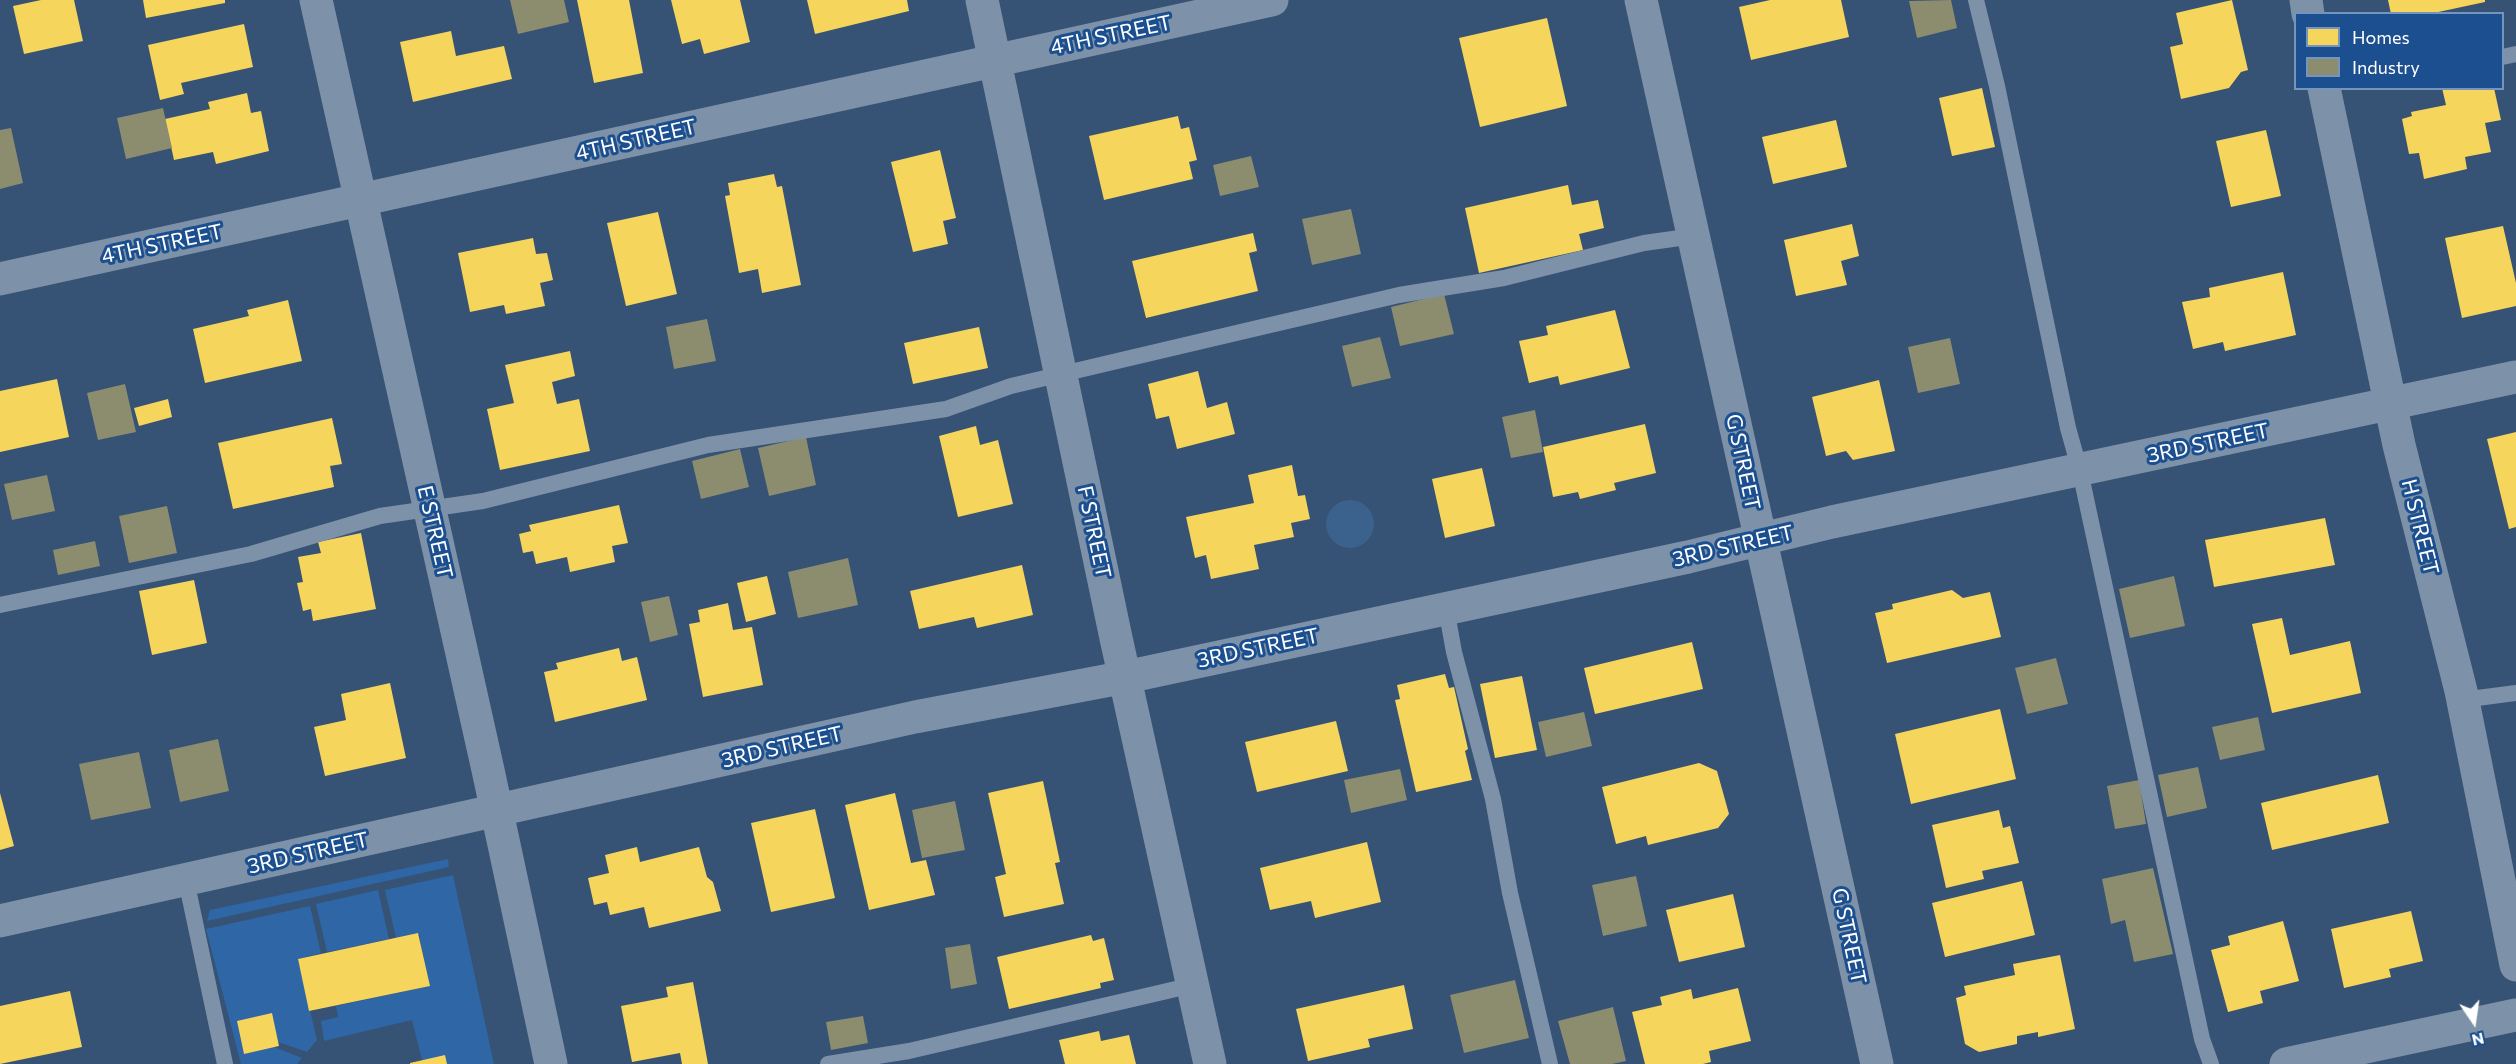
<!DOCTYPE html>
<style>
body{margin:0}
#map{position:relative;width:2516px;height:1064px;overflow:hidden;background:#365274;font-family:Commissioner,sans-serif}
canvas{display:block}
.legend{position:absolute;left:2294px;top:12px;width:210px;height:78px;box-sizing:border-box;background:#1b4f8f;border:2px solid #7695bc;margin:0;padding:8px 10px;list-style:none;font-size:18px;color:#fff}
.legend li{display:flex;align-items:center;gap:12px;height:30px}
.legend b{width:30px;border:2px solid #7695bc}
.north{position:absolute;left:2444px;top:992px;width:60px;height:60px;-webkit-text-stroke:4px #1b4f8f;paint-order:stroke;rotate:167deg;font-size:16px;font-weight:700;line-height:24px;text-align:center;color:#fff}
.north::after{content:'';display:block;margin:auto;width:21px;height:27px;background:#fff;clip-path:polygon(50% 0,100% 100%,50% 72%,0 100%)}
</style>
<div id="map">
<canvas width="2516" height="1064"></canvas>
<ul class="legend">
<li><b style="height:16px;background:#f6d55c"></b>Homes</li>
<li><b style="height:16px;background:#8c8c6e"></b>Industry</li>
</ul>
<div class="north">N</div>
</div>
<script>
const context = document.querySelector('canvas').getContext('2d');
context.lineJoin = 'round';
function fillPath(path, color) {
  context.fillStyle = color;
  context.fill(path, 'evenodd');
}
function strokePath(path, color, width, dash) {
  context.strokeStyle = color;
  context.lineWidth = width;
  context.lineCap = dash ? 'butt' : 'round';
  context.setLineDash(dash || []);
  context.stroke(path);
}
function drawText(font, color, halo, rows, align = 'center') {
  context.font = font + ' Commissioner,sans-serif';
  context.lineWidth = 6;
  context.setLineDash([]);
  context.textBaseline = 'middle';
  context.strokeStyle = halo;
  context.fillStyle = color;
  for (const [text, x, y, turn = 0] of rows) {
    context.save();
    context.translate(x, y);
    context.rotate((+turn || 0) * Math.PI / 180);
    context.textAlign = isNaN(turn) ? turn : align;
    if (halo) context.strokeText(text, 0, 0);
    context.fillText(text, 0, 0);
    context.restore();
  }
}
fillPath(new Path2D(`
 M 448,859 L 449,867 L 207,921 L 210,910 Z
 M 453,875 L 494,1064 L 447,1064 L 422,1060 L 412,1020 L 324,1041 L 321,1021 L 338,1017 L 336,1006 L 429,986 L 419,934 L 396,938 L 385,890 Z
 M 378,890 L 389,939 L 327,952 L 316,904 Z
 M 310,906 L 321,953 L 298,959 L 317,1040 L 307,1052 L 278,1042 L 274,1047 L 302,1058 L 297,1064 L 241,1064 L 206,929 Z`), '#2f66a5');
fillPath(new Path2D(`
 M1326 524a24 24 0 1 1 48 0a24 24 0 1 1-48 0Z`), '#3b618d');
fillPath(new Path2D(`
 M 41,0 L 74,0 L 83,41 L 24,54 L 13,6 Z
 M 143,0 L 225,0 L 225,3 L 146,18 Z
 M 577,0 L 629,0 L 643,73 L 594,83 Z
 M 671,0 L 740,0 L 750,42 L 704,54 L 700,39 L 682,44 Z
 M 807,0 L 907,0 L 909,11 L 815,34 Z
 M 1770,0 L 1841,0 L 1849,37 L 1751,60 L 1739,7 Z
 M 2232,0 L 2248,70 L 2241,72 L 2229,88 L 2181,99 L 2170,47 L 2183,44 L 2176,13 Z
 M 2388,0 L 2485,0 L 2485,2 L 2429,14 L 2391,14 Z
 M 1547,18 L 1567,106 L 1480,127 L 1459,38 Z
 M 244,24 L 253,67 L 181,83 L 184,94 L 160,100 L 148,45 Z
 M 451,31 L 456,56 L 504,46 L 512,79 L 413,102 L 400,42 Z
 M 1982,88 L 1995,147 L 1952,156 L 1939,98 Z
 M 2442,88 L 2494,88 L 2501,120 L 2485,123 L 2491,152 L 2465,157 L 2467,169 L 2424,179 L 2419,153 L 2409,154 L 2402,119 L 2412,116 L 2411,112 L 2446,105 Z
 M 247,93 L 251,113 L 261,111 L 269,151 L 216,164 L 213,152 L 174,160 L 165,119 L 210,109 L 208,102 Z
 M 1178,116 L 1181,129 L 1189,127 L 1197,160 L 1189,162 L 1193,179 L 1104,200 L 1089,136 Z
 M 1836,120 L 1847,167 L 1773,184 L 1762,137 Z
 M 2266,130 L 2281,196 L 2231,207 L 2216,141 Z
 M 940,150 L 956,218 L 943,221 L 948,244 L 913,252 L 891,162 Z
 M 774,174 L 777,187 L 782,186 L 801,285 L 762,293 L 758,269 L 739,273 L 725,196 L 730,195 L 728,183 Z
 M 1568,185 L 1572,205 L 1598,200 L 1604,228 L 1579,234 L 1583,250 L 1479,273 L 1465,208 Z
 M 658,212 L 677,294 L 626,306 L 607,223 Z
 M 1852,224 L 1859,256 L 1841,261 L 1847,285 L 1796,296 L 1784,240 Z
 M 2503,226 L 2516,283 L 2516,306 L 2462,318 L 2445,238 Z
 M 1253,233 L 1257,251 L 1249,253 L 1258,291 L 1146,318 L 1132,261 Z
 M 533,238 L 536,254 L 547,253 L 553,280 L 540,283 L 545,306 L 506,314 L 504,305 L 470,312 L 458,253 Z
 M 2283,272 L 2296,335 L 2225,351 L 2223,342 L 2193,349 L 2182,302 L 2210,297 L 2209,288 Z
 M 288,300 L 302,361 L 205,383 L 193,329 L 249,316 L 247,310 Z
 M 1615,310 L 1630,368 L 1560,385 L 1558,376 L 1529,383 L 1519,341 L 1548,335 L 1546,326 Z
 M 979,327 L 988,368 L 913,384 L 904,343 Z
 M 570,351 L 575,376 L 552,382 L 557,404 L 579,399 L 590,451 L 500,470 L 487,409 L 514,403 L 505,365 Z
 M 1198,371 L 1207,408 L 1227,402 L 1235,434 L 1177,449 L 1169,416 L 1156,419 L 1148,384 Z
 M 57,379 L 69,437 L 0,452 L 0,391 Z
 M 1879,380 L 1895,451 L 1853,460 L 1846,451 L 1826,456 L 1812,397 Z
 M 168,399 L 172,417 L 139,426 L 134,408 Z
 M 332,418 L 342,464 L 330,466 L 334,487 L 233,509 L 218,443 Z
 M 1645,424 L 1656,473 L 1614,483 L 1616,490 L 1580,499 L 1578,492 L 1553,497 L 1543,447 Z
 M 976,426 L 980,445 L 998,440 L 1013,504 L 958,517 L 939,436 Z
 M 2516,432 L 2516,527 L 2509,529 L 2487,439 Z
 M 1292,465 L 1298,496 L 1305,495 L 1310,519 L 1291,523 L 1294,537 L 1254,545 L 1259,569 L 1211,579 L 1206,555 L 1195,558 L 1186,517 L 1254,503 L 1248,475 Z
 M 1482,468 L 1495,526 L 1445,538 L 1432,479 Z
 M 619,505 L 628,543 L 612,546 L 615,562 L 570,572 L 567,557 L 536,564 L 533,551 L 523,553 L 519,534 L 531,531 L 529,525 Z
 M 2325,518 L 2335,565 L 2214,587 L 2205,540 Z
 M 361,533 L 376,609 L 313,621 L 311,609 L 303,611 L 297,583 L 303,582 L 298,557 L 321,553 L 318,542 Z
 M 1022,565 L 1033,615 L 977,628 L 974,617 L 919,629 L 910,591 Z
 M 767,576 L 776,614 L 746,622 L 737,583 Z
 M 194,580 L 207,643 L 152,655 L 139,591 Z
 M 1952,590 L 1963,598 L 1990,592 L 2001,637 L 1887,663 L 1875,613 L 1893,609 L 1892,604 Z
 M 728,603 L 733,630 L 752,627 L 763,685 L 703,697 L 689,624 L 700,622 L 698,610 Z
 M 2282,618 L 2290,655 L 2350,641 L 2361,693 L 2272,713 L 2252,624 Z
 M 1692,642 L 1703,689 L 1595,714 L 1584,668 Z
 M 619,648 L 622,661 L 637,657 L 647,700 L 555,722 L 544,672 L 558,669 L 556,663 Z
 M 1445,674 L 1449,688 L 1454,687 L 1468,749 L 1465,751 L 1472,780 L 1416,792 L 1395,700 L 1400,699 L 1397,685 Z
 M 1522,676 L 1537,750 L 1495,758 L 1480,684 Z
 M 390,683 L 406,758 L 325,776 L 314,727 L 346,720 L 341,694 Z
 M 2000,709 L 2016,779 L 1911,804 L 1895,734 Z
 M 1336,721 L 1348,771 L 1257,792 L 1245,742 Z
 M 1699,763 L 1717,771 L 1729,814 L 1718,828 L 1648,845 L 1646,836 L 1616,844 L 1602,787 Z
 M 2378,775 L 2389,823 L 2272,850 L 2261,803 Z
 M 1043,781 L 1060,862 L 1055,863 L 1064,904 L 1004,917 L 995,877 L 1006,874 L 988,793 Z
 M 0,793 L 14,846 L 0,850 Z
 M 895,793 L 911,863 L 926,860 L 935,895 L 869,910 L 845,805 Z
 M 815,809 L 835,898 L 771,912 L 751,823 Z
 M 1999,810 L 2003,828 L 2010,826 L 2019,863 L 1982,871 L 1984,879 L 1946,888 L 1932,825 Z
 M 1367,842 L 1381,902 L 1315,918 L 1311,901 L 1270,910 L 1260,868 Z
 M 637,847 L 640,862 L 699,847 L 707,877 L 713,882 L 721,911 L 649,928 L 644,907 L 610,915 L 607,902 L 594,905 L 588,878 L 609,873 L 605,855 Z
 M 2022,881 L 2035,935 L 1945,957 L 1932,903 Z
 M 1733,894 L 1745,947 L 1679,962 L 1666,910 Z
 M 2411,911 L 2423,961 L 2389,969 L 2391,977 L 2344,988 L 2331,929 Z
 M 2283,921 L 2299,981 L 2260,991 L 2263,1003 L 2228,1012 L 2211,950 L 2230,945 L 2228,936 Z
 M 418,933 L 430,986 L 309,1011 L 298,959 Z
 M 1091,935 L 1093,941 L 1104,938 L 1114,980 L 1100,983 L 1101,988 L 1009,1009 L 997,957 Z
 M 2060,955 L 2075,1029 L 2038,1037 L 2038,1032 L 2017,1036 L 2017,1044 L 1979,1052 L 1965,1044 L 1956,998 L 1966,995 L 1964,986 L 2015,975 L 2013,964 Z
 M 693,982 L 708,1064 L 682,1064 L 680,1053 L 632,1062 L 621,1006 L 668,997 L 666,987 Z
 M 1404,985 L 1413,1029 L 1368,1039 L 1370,1047 L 1308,1061 L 1296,1009 Z
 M 1738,988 L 1751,1041 L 1709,1051 L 1711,1062 L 1703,1064 L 1645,1064 L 1632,1012 L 1662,1005 L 1660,997 L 1691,989 L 1693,999 Z
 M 70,991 L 82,1047 L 0,1064 L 0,1006 Z
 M 272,1013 L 279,1046 L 244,1054 L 237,1021 Z
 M 1099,1031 L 1101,1041 L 1129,1035 L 1136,1064 L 1065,1064 L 1059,1040 Z
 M 445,1055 L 447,1064 L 410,1064 L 410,1063 Z`), '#f6d55c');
fillPath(new Path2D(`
 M 510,0 L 564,0 L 569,22 L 518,34 Z
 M 1951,0 L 1957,28 L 1917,38 L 1909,1 Z
 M 163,108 L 172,148 L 126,159 L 117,118 Z
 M 11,128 L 23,183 L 0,189 L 0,130 Z
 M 1251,156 L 1259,187 L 1220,196 L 1213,165 Z
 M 1351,209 L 1361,254 L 1312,265 L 1302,219 Z
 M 1444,294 L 1454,334 L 1400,346 L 1391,307 Z
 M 707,319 L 716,361 L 674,369 L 666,327 Z
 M 1380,337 L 1391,378 L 1352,387 L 1342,346 Z
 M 1950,338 L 1960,384 L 1918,393 L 1908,347 Z
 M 125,384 L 136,432 L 98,440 L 87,393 Z
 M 1535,410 L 1543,452 L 1511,458 L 1502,417 Z
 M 806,437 L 816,485 L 769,496 L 758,448 Z
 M 740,449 L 749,487 L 701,499 L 692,461 Z
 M 47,475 L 55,511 L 12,520 L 4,484 Z
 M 167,506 L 177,553 L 129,563 L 119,516 Z
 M 95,541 L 100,566 L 58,575 L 53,550 Z
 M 848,558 L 858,605 L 798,618 L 788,572 Z
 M 2174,576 L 2185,626 L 2130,638 L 2119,589 Z
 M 669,596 L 678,635 L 650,642 L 641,602 Z
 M 2056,658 L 2068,704 L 2027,714 L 2015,668 Z
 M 1584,712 L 1592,746 L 1546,757 L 1538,722 Z
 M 2258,717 L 2265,750 L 2220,760 L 2212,727 Z
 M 218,739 L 229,791 L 180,802 L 169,750 Z
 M 139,752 L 151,808 L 91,820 L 79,764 Z
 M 2198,767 L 2207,808 L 2167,817 L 2158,775 Z
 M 1400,769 L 1407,800 L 1351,813 L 1344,780 Z
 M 2139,780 L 2146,824 L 2115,829 L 2107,786 Z
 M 955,801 L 965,850 L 922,858 L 912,810 Z
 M 2153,868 L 2173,954 L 2134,962 L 2125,920 L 2111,924 L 2102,879 Z
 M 1636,876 L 1647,926 L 1603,936 L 1592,885 Z
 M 970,944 L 977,984 L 951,989 L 945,948 Z
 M 1515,980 L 1529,1038 L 1464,1053 L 1450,995 Z
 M 1613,1007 L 1626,1061 L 1612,1064 L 1570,1064 L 1558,1021 Z
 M 863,1016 L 868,1043 L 831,1050 L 826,1022 Z`), '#8c8c6e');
strokePath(new Path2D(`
 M 1976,0 L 1997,86 L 2068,428 L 2080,471 L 2202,1039 L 2211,1064
 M 2502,57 L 2516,54
 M 0,605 L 251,554 L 380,516 L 483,501 L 708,445 L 946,409 L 1011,386 L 1249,330 L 1399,295 L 1504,278 L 1644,243 L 1694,236
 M 1446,608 L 1454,652 L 1493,799 L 1510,893 L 1550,1064
 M 2462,700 L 2516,693
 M 186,880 L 225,1064
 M 828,1064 L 909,1051 L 1193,985`), '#7d92a8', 16);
strokePath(new Path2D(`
 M 316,0 L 488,770 L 551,1064
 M 982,0 L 1116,638 L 1210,1064
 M 1641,0 L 1877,1064
 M 2306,0 L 2308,14
 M 2324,88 L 2399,445 L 2461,691 L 2516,965
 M 0,279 L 1272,0
 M 0,921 L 915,717 L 1126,677 L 1688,557 L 1832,522 L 2516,377
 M 2286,1064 L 2516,1015`), '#7d92a8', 33);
drawText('21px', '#fff', '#1b4f8f', [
 ["4TH STREET",1111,35,-12],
 ["4TH STREET",636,140,-13],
 ["4TH STREET",162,244,-12],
 ["3RD STREET",2208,443,-12],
 ["G STREET",1743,462,78],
 ["H STREET",2420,527,76],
 ["E STREET",435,532,77],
 ["F STREET",1094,532,78],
 ["3RD STREET",1733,546,-13],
 ["3RD STREET",1258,648,-12],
 ["3RD STREET",782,747,-13],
 ["3RD STREET",308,853,-13],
 ["G STREET",1849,936,78]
]);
</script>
